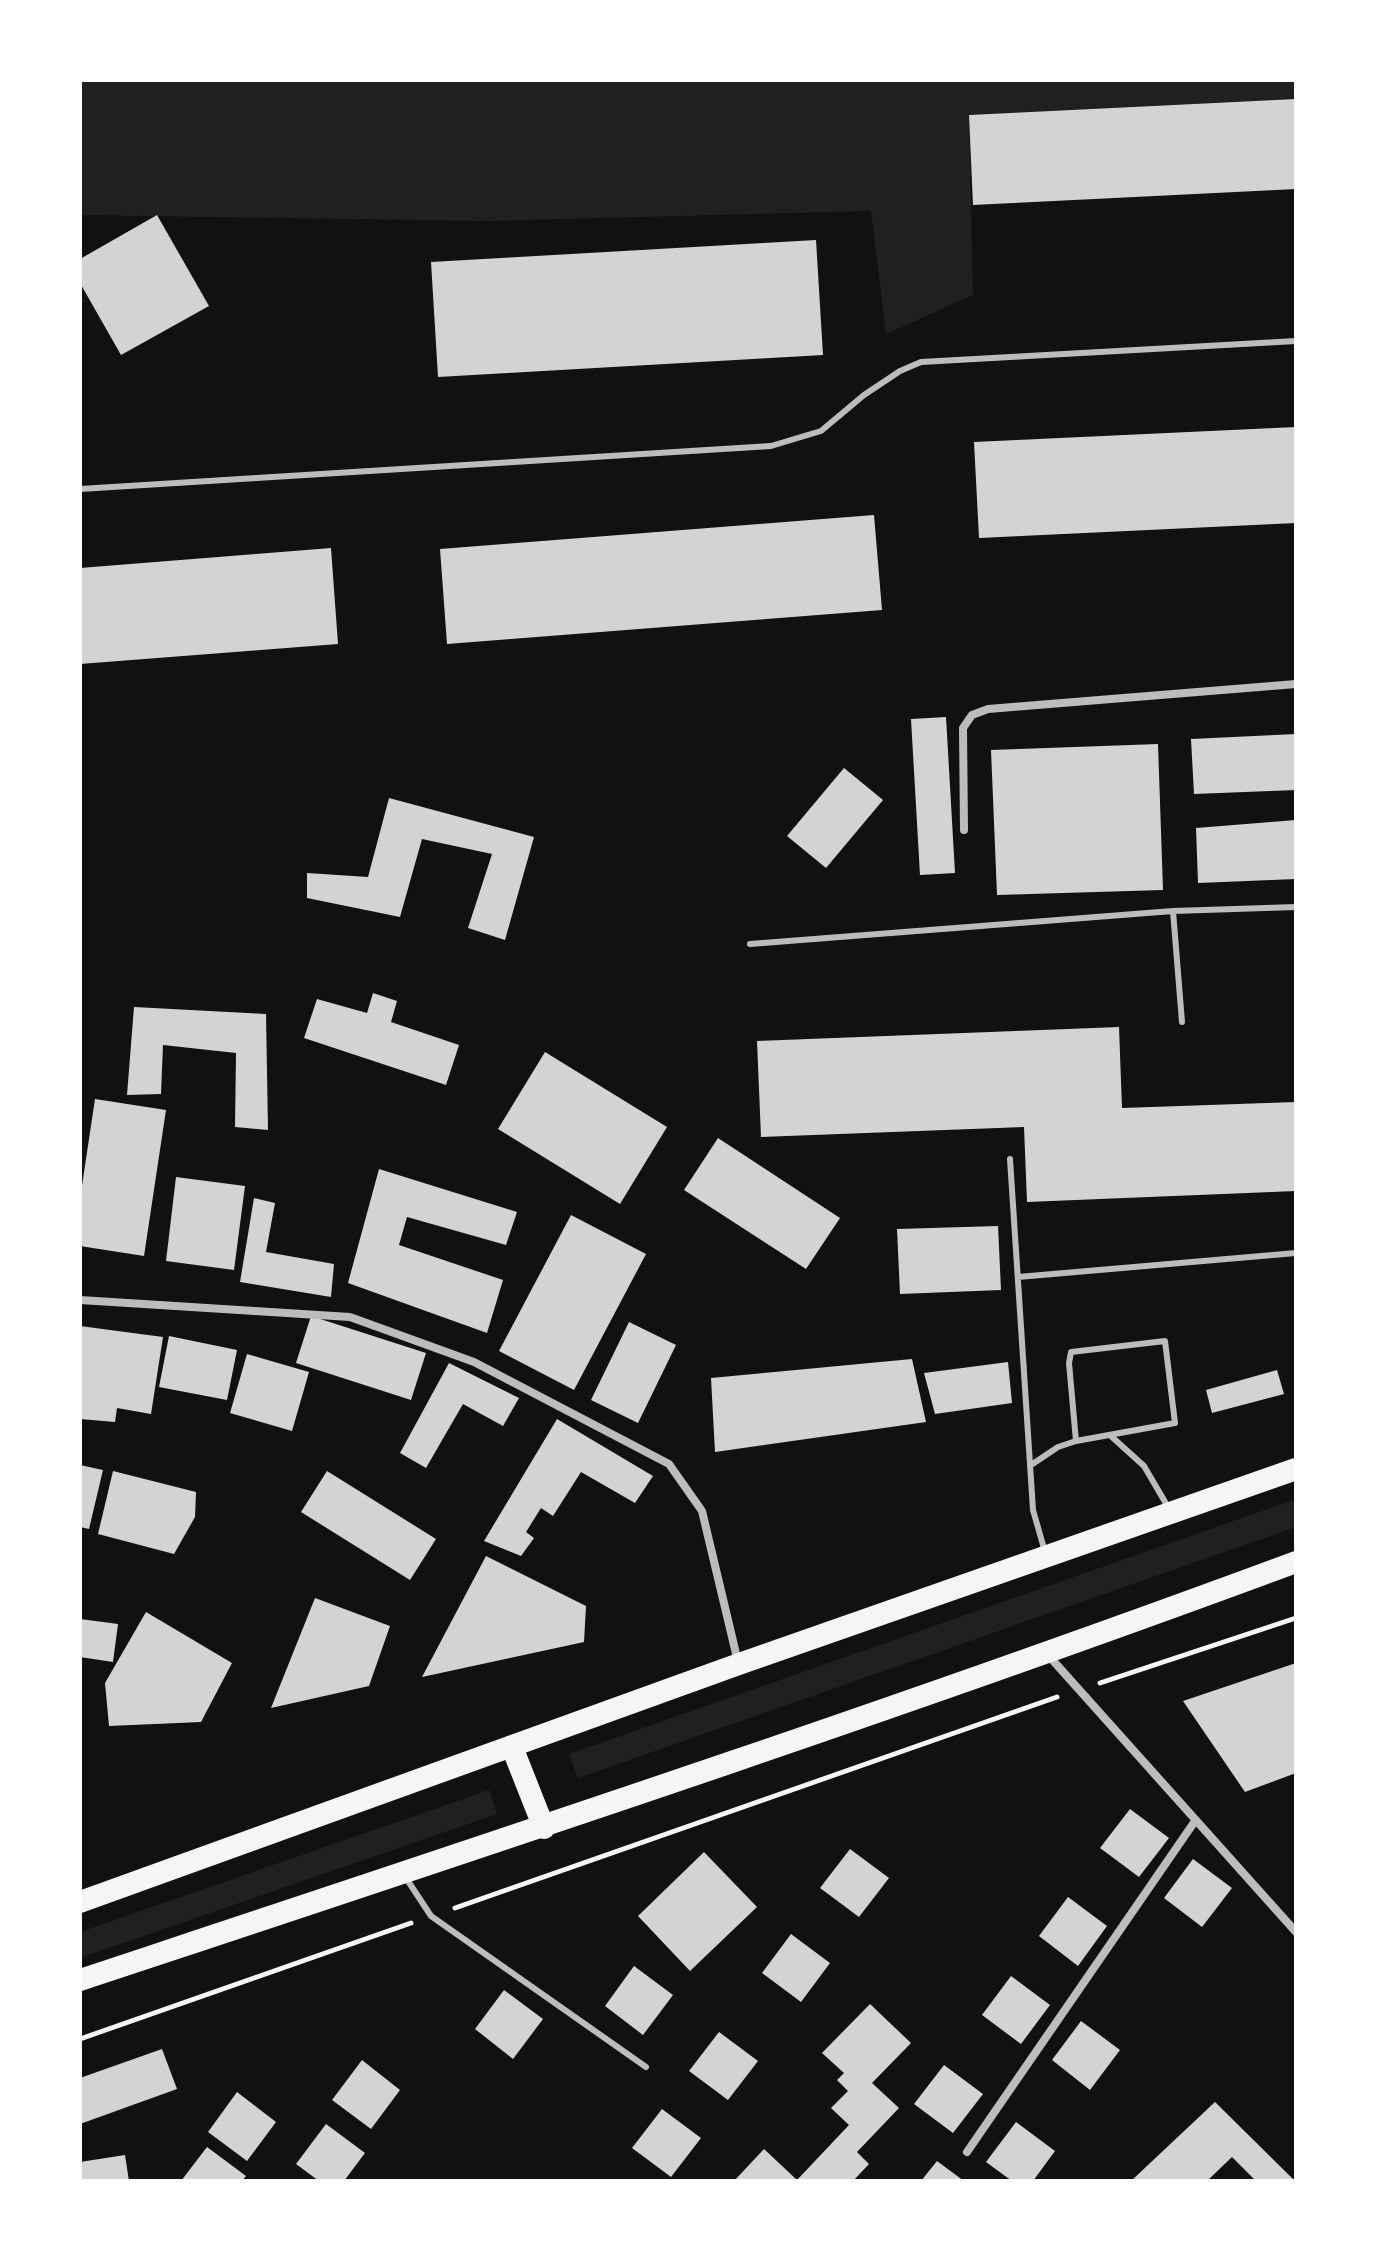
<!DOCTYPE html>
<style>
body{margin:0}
#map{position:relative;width:1376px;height:2261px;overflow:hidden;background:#111;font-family:"PT Sans Narrow",sans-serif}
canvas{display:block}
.frame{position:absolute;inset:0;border:82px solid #fff;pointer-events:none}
</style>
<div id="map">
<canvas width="1376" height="2261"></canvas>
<div class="frame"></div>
</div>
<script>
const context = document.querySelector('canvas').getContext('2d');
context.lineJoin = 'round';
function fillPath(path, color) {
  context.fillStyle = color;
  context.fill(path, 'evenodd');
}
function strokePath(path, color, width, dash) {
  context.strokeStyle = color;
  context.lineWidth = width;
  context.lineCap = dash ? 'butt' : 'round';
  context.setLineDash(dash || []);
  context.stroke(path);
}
fillPath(new Path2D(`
 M 84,80 L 1296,80 L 1296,99 L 969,115 L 973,295 L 886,334 L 871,211 L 487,221 L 80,215 L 80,88 Z
 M 1296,1499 L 1296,1527 L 578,1778 L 569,1754 Z
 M 489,1790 L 497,1814 L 80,1958 L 80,1932 Z`), '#202020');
fillPath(new Path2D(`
 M 1296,99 L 1296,189 L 973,205 L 969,115 Z
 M 157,215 L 209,306 L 121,355 L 80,283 L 80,259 Z
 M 816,240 L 823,355 L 438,377 L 431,262 Z
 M 1296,427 L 1296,523 L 979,538 L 974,442 Z
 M 874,515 L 882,610 L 447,644 L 440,549 Z
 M 331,548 L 338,644 L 80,664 L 80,568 Z
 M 946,717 L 955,873 L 920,875 L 911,719 Z
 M 1296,734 L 1296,790 L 1194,794 L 1191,739 Z
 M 1158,744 L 1163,890 L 997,895 L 991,750 Z
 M 844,768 L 883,800 L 826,868 L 787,836 Z
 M 389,798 L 534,837 L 505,940 L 468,928 L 492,854 L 422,839 L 400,917 L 307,898 L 307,873 L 368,877 Z
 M 1296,820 L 1296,879 L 1198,883 L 1196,828 Z
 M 373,993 L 397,1001 L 391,1022 L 459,1045 L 446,1085 L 304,1038 L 317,999 L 367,1013 Z
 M 134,1007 L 266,1014 L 268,1130 L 235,1127 L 236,1053 L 163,1045 L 161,1094 L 127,1095 Z
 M 1119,1027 L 1122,1108 L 1296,1102 L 1296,1191 L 1027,1202 L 1024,1127 L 761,1137 L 757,1041 Z
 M 545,1052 L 667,1127 L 620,1204 L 498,1129 Z
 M 95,1099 L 166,1110 L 144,1256 L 80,1246 L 80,1199 Z
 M 718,1138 L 840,1218 L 806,1269 L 684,1190 Z
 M 379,1169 L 517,1212 L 506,1245 L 407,1217 L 399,1245 L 503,1280 L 487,1333 L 348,1283 Z
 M 176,1177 L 245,1186 L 234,1270 L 166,1261 Z
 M 254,1198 L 275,1203 L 266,1252 L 334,1264 L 331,1297 L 240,1282 Z
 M 571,1215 L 646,1254 L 574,1390 L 499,1351 Z
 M 998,1226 L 1001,1290 L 900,1294 L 897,1229 Z
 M 311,1316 L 426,1353 L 411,1400 L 296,1363 Z
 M 629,1322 L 676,1345 L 638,1423 L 591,1400 Z
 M 80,1326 L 163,1337 L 151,1414 L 117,1408 L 115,1422 L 80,1419 Z
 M 169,1336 L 237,1350 L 227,1400 L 159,1387 Z
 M 247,1354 L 309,1372 L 292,1431 L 230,1413 Z
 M 912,1359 L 926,1422 L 715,1452 L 711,1378 Z
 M 1008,1362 L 1012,1403 L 935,1414 L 924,1373 Z
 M 449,1363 L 519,1398 L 503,1426 L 463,1404 L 426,1468 L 400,1453 Z
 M 1277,1370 L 1284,1394 L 1212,1413 L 1206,1390 Z
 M 557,1419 L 653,1476 L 635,1503 L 581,1472 L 553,1516 L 541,1508 L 526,1532 L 534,1538 L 521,1556 L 484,1541 Z
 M 80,1465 L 103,1470 L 89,1529 L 80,1527 Z
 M 113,1471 L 196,1492 L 195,1517 L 174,1554 L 98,1534 Z
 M 327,1471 L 436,1539 L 410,1580 L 301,1512 Z
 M 486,1556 L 586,1606 L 584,1642 L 422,1677 Z
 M 315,1598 L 390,1626 L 369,1686 L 271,1708 Z
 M 146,1612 L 232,1663 L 201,1722 L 109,1726 L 105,1683 Z
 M 80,1619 L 118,1624 L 113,1662 L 80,1657 Z
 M 1296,1663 L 1296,1773 L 1245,1792 L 1183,1701 Z
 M 1130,1809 L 1169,1838 L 1139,1877 L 1100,1848 Z
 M 850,1849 L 889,1878 L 859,1917 L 820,1888 Z
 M 704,1852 L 757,1907 L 690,1971 L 638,1916 Z
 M 1193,1859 L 1232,1888 L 1202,1927 L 1164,1898 Z
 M 1068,1897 L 1107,1926 L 1078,1966 L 1039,1936 Z
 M 791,1934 L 830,1963 L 801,2002 L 762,1973 Z
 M 634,1966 L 673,1995 L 643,2035 L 605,2006 Z
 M 1011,1976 L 1050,2005 L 1021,2044 L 982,2015 Z
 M 504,1990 L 543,2019 L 513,2059 L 475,2029 Z
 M 870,2004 L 911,2043 L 872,2083 L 899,2108 L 857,2152 L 869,2164 L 853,2181 L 734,2181 L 764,2149 L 797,2180 L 849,2125 L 831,2108 L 848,2091 L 837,2080 L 844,2073 L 822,2053 Z
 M 1081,2021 L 1120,2050 L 1090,2090 L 1052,2060 Z
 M 719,2032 L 758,2061 L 728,2100 L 689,2071 Z
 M 162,2049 L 177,2089 L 80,2124 L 80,2078 Z
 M 362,2060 L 400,2090 L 371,2129 L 332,2100 Z
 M 944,2065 L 983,2094 L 953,2133 L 914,2104 Z
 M 237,2092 L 276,2122 L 247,2161 L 208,2132 Z
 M 1215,2102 L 1295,2181 L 1256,2181 L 1232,2157 L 1207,2181 L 1131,2181 Z
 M 662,2109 L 701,2138 L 671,2177 L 632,2148 Z
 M 1016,2122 L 1055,2151 L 1033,2181 L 1012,2181 L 986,2162 Z
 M 326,2124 L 365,2153 L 344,2181 L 319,2181 L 296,2164 Z
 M 207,2147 L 246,2176 L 242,2181 L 181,2181 Z
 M 125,2155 L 129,2181 L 80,2181 L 80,2162 Z
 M 937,2161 L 964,2181 L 921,2181 Z`), '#d3d3d3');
strokePath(new Path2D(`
 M 1100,1683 L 1296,1618
 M 455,1908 L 1057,1697
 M 80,2039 L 411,1923`), '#f5f5f5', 5);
strokePath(new Path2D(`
 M 80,489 L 771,446 L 821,431 L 864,395 L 900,371 L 921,362 L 1296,341
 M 750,944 L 1173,911
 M 1182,1022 L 1173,911 L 1296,907
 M 1010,1159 L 1033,1510 L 1045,1552
 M 1018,1277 L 1296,1253
 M 1112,1437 L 1144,1466 L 1168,1507
 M 1031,1465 L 1058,1447 L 1076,1441 L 1175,1423 L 1165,1341 L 1071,1352 L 1069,1363 L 1076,1441
 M 406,1878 L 431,1916 L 646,2067`), '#bcbcbc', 6);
strokePath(new Path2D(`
 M 964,830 L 963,728 L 972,715 L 988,709 L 1296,684
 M 80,1300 L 350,1317 L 474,1362 L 669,1464 L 702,1511 L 738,1662
 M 1048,1655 L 1296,1932
 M 967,2152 L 1195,1821`), '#bcbcbc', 8);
strokePath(new Path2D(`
 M 512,1747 L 544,1828
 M 80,1902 L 739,1664 L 1296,1469
 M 80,1980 C 487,1845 894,1711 1296,1562`), '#f5f5f5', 22);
</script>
